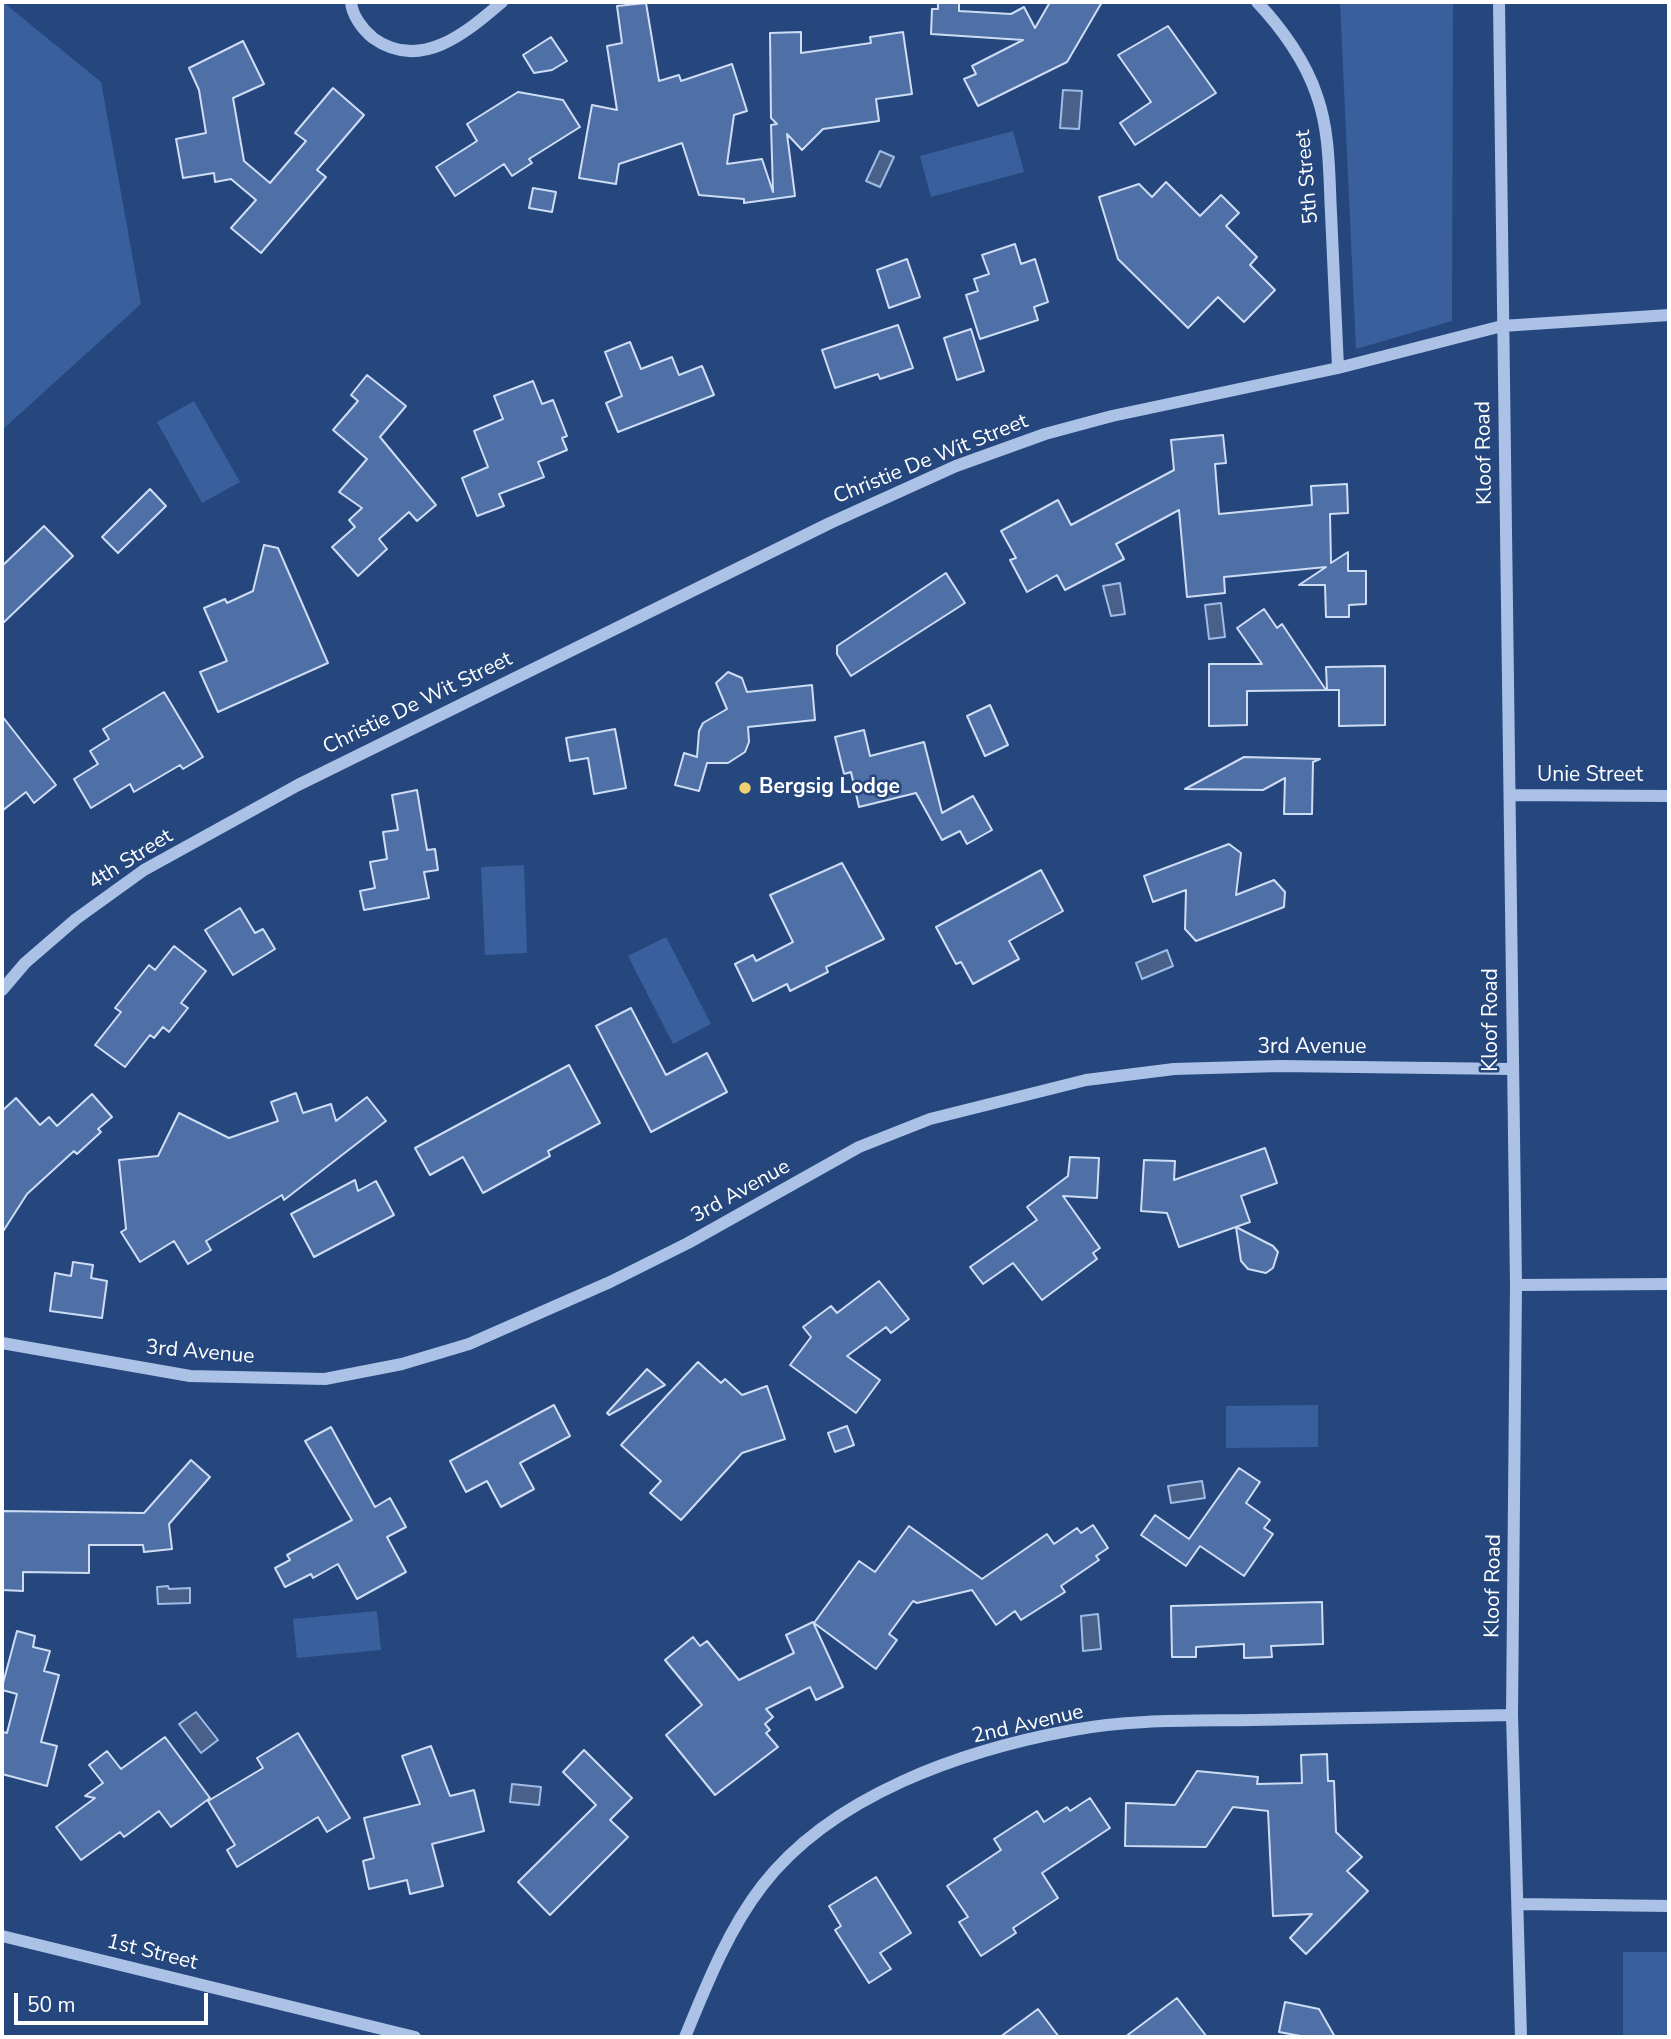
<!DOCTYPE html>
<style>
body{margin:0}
#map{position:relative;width:1671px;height:2039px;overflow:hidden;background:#25477e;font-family:"Nunito Sans",sans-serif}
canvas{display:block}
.frame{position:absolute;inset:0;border:4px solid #fff;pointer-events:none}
.scale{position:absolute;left:14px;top:1993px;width:194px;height:32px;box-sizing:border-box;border:4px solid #fff;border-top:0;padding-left:9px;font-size:21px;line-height:24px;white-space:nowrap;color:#fff;-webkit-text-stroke:5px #25477e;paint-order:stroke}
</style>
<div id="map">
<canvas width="1671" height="2039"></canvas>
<div class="frame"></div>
<div class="scale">50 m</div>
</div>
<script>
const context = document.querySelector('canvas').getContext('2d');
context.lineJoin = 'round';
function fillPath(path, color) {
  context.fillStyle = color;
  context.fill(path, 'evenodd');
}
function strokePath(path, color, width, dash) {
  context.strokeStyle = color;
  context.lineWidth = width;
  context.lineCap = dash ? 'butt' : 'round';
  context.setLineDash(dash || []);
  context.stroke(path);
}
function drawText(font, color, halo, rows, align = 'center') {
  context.font = font + ' "Nunito Sans",sans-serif';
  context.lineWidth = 5;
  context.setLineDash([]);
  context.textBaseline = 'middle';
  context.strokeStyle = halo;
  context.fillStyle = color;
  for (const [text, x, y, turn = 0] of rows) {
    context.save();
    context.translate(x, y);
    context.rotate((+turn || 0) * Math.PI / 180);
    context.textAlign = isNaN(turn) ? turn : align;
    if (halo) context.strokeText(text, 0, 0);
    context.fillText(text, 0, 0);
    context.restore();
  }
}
fillPath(new Path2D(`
 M 3,2 L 101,82 L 141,304 L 2,430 Z
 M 1340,2 L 1453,2 L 1452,321 L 1356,349 Z
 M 1013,131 L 1024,172 L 931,197 L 920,156 Z
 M 194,401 L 240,482 L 202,503 L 157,422 Z
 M 524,865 L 527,953 L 485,955 L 481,867 Z
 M 666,937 L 711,1024 L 673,1044 L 628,956 Z
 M 1318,1405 L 1318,1447 L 1226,1448 L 1226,1406 Z
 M 377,1611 L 381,1650 L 297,1658 L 293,1619 Z
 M 1623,1952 L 1669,1952 L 1669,2037 L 1623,2037 Z`), '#39609c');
const water = new Path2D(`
 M 1063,90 L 1082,91 L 1079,129 L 1060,128 Z
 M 880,151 L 894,157 L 880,187 L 866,181 Z
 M 1120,583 L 1125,614 L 1111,616 L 1103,586 Z
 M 1221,603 L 1225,637 L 1209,639 L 1205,605 Z
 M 1167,950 L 1173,966 L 1142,979 L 1136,963 Z
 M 1202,1481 L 1205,1498 L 1171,1503 L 1168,1486 Z
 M 168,1586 L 169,1589 L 190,1588 L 190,1603 L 158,1604 L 157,1587 Z
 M 1098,1614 L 1101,1649 L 1083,1651 L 1081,1616 Z
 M 196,1712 L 218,1740 L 201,1753 L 179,1724 Z
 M 512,1784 L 541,1787 L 539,1805 L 510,1802 Z`);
fillPath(water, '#49618a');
strokePath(water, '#9fbce6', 2);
const building = new Path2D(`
 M 938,2 L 959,2 L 959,11 L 1011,14 L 1024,7 L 1035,28 L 1050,2 L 1102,2 L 1067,62 L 978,106 L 964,79 L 976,74 L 972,66 L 1023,40 L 931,34 L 932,9 L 938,9 Z
 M 646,3 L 659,81 L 679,75 L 681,81 L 732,64 L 747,111 L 734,115 L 727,164 L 762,159 L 773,192 L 771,125 L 777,124 L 771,118 L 770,33 L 801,32 L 801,53 L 871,43 L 870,37 L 903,32 L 912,94 L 876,99 L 879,121 L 823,129 L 802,150 L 787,134 L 795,196 L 744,203 L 744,199 L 699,195 L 682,143 L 619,164 L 616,184 L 579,178 L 592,105 L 617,110 L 607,46 L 622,43 L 617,6 Z
 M 1168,26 L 1216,93 L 1135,145 L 1120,123 L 1151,102 L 1118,55 Z
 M 551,37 L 567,61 L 552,70 L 534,73 L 523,55 Z
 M 243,41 L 264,84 L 233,98 L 244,161 L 270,183 L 306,141 L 295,133 L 333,88 L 364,115 L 317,170 L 326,177 L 261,253 L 231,228 L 256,200 L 231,179 L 215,182 L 214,173 L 183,178 L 176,139 L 206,133 L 199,90 L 189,68 Z
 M 518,92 L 563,100 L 580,127 L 529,159 L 532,163 L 512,176 L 504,164 L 455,196 L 436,167 L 477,141 L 467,124 Z
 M 1166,182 L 1200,216 L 1221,195 L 1239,213 L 1226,226 L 1257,257 L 1250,265 L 1275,290 L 1244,322 L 1218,297 L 1188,328 L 1118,259 L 1099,197 L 1139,184 L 1152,197 Z
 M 533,188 L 556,192 L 552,212 L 529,208 Z
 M 1015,244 L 1021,264 L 1035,259 L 1048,302 L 1034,307 L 1038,320 L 980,339 L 966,295 L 978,291 L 974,279 L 989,274 L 982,255 Z
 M 907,259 L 920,297 L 889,308 L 877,270 Z
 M 898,325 L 913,368 L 880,379 L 878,374 L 835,388 L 822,350 Z
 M 971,329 L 984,371 L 957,380 L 944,338 Z
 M 630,342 L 641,369 L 672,357 L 679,375 L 702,366 L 714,395 L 618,432 L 606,403 L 622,396 L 605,352 Z
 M 367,375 L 406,406 L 380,437 L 436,505 L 417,521 L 409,512 L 379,539 L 387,549 L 358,576 L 332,547 L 355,527 L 349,520 L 362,508 L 339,492 L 367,459 L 333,430 L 358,401 L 351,395 Z
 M 533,381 L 542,404 L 553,400 L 567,436 L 562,438 L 567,450 L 538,462 L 544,477 L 499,494 L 504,506 L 477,516 L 462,478 L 488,467 L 474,431 L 503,419 L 494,396 Z
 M 1223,435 L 1226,463 L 1215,464 L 1219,514 L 1312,505 L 1311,486 L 1347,484 L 1348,513 L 1330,514 L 1331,563 L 1348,552 L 1348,571 L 1366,571 L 1366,604 L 1349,605 L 1349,617 L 1326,617 L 1325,585 L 1299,585 L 1326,567 L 1224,577 L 1225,593 L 1187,597 L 1179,510 L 1116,544 L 1124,559 L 1065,590 L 1057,575 L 1027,592 L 1010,560 L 1016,558 L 1001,531 L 1058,500 L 1071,525 L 1174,470 L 1171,440 Z
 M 150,489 L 166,506 L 118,553 L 102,537 Z
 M 44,526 L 73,556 L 2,624 L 2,566 Z
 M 264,545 L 278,548 L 328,663 L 218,712 L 200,672 L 227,661 L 204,608 L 225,599 L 227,603 L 253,591 Z
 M 946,573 L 965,603 L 851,676 L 837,654 L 837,646 Z
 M 1264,609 L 1277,628 L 1282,624 L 1326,690 L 1247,691 L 1247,725 L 1209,726 L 1209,664 L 1262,664 L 1237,628 Z
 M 1385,666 L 1385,725 L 1339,726 L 1339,690 L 1327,690 L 1326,667 Z
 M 728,672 L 742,678 L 747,692 L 812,685 L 815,720 L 748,727 L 749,742 L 745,752 L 728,763 L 707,763 L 699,791 L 675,785 L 684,753 L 697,757 L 699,731 L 703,723 L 727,709 L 716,683 Z
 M 164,692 L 203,757 L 183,769 L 180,765 L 134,792 L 130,784 L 91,808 L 74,779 L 98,764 L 90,751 L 109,739 L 103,729 Z
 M 990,705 L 1008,745 L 985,756 L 967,716 Z
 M 2,716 L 56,785 L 34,803 L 26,792 L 2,811 Z
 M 615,729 L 626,788 L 594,794 L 588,758 L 570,761 L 566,738 Z
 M 864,730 L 870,756 L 924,742 L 942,813 L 973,796 L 992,830 L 967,844 L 960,831 L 942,840 L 916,793 L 859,807 L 851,772 L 844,774 L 835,737 Z
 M 1244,757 L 1320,759 L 1313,762 L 1312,814 L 1284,814 L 1285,778 L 1263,790 L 1185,789 Z
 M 417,790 L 427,850 L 435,849 L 438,870 L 424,872 L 429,898 L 364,910 L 360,891 L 375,888 L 370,862 L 387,859 L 383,832 L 398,830 L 392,795 Z
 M 1229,844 L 1241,853 L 1236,895 L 1274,880 L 1285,892 L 1284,907 L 1196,941 L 1185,929 L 1186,890 L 1153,902 L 1144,876 Z
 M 842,863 L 884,939 L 826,967 L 828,972 L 790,991 L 787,984 L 753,1001 L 735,964 L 753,955 L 756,961 L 793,942 L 770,895 Z
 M 1041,870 L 1063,911 L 1009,941 L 1019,959 L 973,984 L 961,962 L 956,964 L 936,927 Z
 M 240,908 L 255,933 L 263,929 L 275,949 L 233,975 L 205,930 Z
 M 174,946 L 206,971 L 181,1003 L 188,1008 L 169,1032 L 163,1027 L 154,1038 L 150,1035 L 125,1067 L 95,1045 L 121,1012 L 115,1008 L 149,965 L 155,970 Z
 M 631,1008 L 666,1075 L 707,1053 L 727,1092 L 651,1132 L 596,1026 Z
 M 569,1065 L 600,1123 L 548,1151 L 550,1156 L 483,1193 L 463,1157 L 430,1175 L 415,1148 Z
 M 296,1093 L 303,1113 L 331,1104 L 336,1121 L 367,1097 L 386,1121 L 284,1200 L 282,1195 L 206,1241 L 211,1250 L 188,1264 L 174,1241 L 140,1262 L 121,1232 L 126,1229 L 119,1160 L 158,1156 L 179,1113 L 229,1138 L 278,1121 L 271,1102 Z
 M 92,1094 L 112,1117 L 98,1129 L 101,1132 L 77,1154 L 74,1151 L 27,1194 L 2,1233 L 2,1111 L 16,1098 L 40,1125 L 49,1117 L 57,1126 Z
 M 1265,1148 L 1277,1183 L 1241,1196 L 1250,1222 L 1179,1247 L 1167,1213 L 1141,1211 L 1144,1160 L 1175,1161 L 1174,1180 Z
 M 1070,1157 L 1099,1158 L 1097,1198 L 1063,1196 L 1100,1248 L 1093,1253 L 1097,1259 L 1042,1300 L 1013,1263 L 983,1284 L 970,1267 L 1037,1220 L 1027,1207 L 1068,1176 Z
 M 355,1180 L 358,1191 L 376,1181 L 394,1215 L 314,1257 L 291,1214 Z
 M 1236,1227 L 1273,1246 L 1278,1252 L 1273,1268 L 1266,1273 L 1248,1269 L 1241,1261 Z
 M 73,1262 L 93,1265 L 91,1278 L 107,1281 L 102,1318 L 50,1311 L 55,1273 L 71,1276 Z
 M 879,1281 L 909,1319 L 891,1333 L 886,1327 L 847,1356 L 880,1380 L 856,1413 L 790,1365 L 811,1337 L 803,1327 L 831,1306 L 837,1313 Z
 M 698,1362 L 721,1383 L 725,1379 L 742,1395 L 767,1386 L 785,1439 L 742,1453 L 681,1520 L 650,1493 L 661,1481 L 621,1445 Z
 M 647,1369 L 665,1385 L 609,1415 L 607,1413 Z
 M 554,1405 L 570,1436 L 520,1463 L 534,1489 L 501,1507 L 487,1481 L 466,1492 L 450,1461 Z
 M 847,1426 L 854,1445 L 835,1452 L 828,1433 Z
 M 331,1427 L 375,1507 L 390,1498 L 406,1527 L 387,1537 L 406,1572 L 357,1599 L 338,1564 L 313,1578 L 311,1574 L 285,1587 L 275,1568 L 290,1560 L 287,1555 L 352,1520 L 305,1441 Z
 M 191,1460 L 210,1477 L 169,1524 L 172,1549 L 144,1552 L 143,1545 L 89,1545 L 89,1573 L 23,1572 L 23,1591 L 2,1590 L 2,1511 L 144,1513 Z
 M 1239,1468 L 1260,1482 L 1246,1503 L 1270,1520 L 1264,1528 L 1273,1534 L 1244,1576 L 1200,1546 L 1186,1566 L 1141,1535 L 1155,1515 L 1189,1539 Z
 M 1093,1525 L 1108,1548 L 1096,1556 L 1099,1560 L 1061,1586 L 1065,1592 L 1021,1620 L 1015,1611 L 996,1625 L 972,1590 L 917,1603 L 913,1601 L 889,1634 L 897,1640 L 876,1669 L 814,1623 L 859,1561 L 875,1572 L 909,1526 L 982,1579 L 1047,1534 L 1054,1544 L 1077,1528 L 1081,1533 Z
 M 1322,1602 L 1323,1644 L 1271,1646 L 1272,1657 L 1244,1658 L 1244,1644 L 1196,1647 L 1196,1657 L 1172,1657 L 1171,1606 Z
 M 813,1622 L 843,1687 L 816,1700 L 810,1687 L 766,1709 L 773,1717 L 765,1724 L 770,1730 L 766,1733 L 778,1747 L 715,1795 L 666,1735 L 702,1705 L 665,1660 L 693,1637 L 700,1646 L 707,1641 L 739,1680 L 794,1653 L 786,1635 Z
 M 17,1631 L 35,1636 L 33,1647 L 50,1651 L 44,1671 L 59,1675 L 41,1742 L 57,1746 L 47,1786 L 2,1774 L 2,1732 L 7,1733 L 17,1694 L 2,1690 L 2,1687 Z
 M 298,1733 L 350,1818 L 327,1832 L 318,1817 L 237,1867 L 227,1850 L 235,1845 L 208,1801 L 263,1768 L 257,1758 Z
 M 165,1737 L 210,1798 L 171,1827 L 159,1811 L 124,1837 L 120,1832 L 81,1860 L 56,1827 L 95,1798 L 85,1796 L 103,1783 L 89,1765 L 107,1751 L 121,1769 Z
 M 431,1746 L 450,1796 L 474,1790 L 484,1831 L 432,1844 L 443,1886 L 410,1894 L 407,1880 L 369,1889 L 363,1861 L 374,1858 L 364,1818 L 420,1804 L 402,1756 Z
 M 584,1750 L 632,1798 L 610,1820 L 628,1837 L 550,1915 L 518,1882 L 596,1805 L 563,1772 Z
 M 1327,1754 L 1328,1781 L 1334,1781 L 1336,1832 L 1362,1857 L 1347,1871 L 1368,1891 L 1306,1954 L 1290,1938 L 1312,1914 L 1273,1916 L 1268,1811 L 1233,1807 L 1206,1847 L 1125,1846 L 1126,1803 L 1175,1805 L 1197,1771 L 1258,1777 L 1257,1784 L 1302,1783 L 1301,1755 Z
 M 1090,1798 L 1110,1828 L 1042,1873 L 1058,1898 L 1013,1928 L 1016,1933 L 981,1956 L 959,1922 L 968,1917 L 947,1886 L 1001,1850 L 994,1839 L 1037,1811 L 1044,1822 L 1067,1807 L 1070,1811 Z
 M 876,1877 L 911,1933 L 880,1953 L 891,1969 L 869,1983 L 835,1930 L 841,1926 L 829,1906 Z
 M 1177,1998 L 1207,2037 L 1125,2037 Z
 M 1285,2002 L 1319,2009 L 1335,2037 L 1306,2037 L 1279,2032 Z
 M 1038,2009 L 1059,2037 L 1000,2037 Z`);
fillPath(building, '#4e70a7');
strokePath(building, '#ceddf4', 2);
strokePath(new Path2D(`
 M 351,2 C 352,15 362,29 373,38 C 420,72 466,33 502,2
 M 1257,2 C 1281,27 1306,62 1317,96 C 1330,132 1329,175 1331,213 C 1333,264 1336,316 1338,368
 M 1499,2 L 1516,1285 L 1512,1715 L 1521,2037
 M 1511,795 L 1669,796
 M 2,990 L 25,963 L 76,919 L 144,870 L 298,785 L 830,523 L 956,466 L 1045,434 L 1112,416 L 1338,368 L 1502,326 L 1669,315
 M 1516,1285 L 1669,1284
 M 2,1343 L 190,1376 L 325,1379 L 402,1364 L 469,1344 L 610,1282 L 688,1243 L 859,1147 L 930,1119 L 1086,1080 L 1174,1069 L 1280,1066 L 1511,1069
 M 1519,1904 L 1669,1906
 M 2,1936 L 415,2037
 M 685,2037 C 706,1986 728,1930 762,1886 C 832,1795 963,1750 1073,1730 C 1131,1719 1193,1721 1253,1720 C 1339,1718 1426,1717 1512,1715`), '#abc2e6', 12);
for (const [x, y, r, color] of [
 [745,788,7,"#efd170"]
]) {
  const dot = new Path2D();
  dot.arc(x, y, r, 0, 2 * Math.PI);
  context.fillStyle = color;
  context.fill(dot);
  strokePath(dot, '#25477e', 2.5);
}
drawText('21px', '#fff', '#25477e', [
 ["5th Street",1308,177,-95],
 ["Kloof Road",1485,453,-91],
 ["Christie De Wit Street",931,460,-22],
 ["Christie De Wit Street",418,704,-26],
 ["Unie Street",1590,776],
 ["4th Street",131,860,-32],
 ["Kloof Road",1492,1020,-90],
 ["3rd Avenue",1312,1048],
 ["3rd Avenue",741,1192,-29],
 ["3rd Avenue",200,1353,5],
 ["Kloof Road",1494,1586,-89],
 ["2nd Avenue",1028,1725,-13],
 ["1st Street",152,1953,14]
]);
drawText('bold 21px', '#fff', '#25477e', [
 ["Bergsig Lodge",759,788]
], 'left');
</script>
